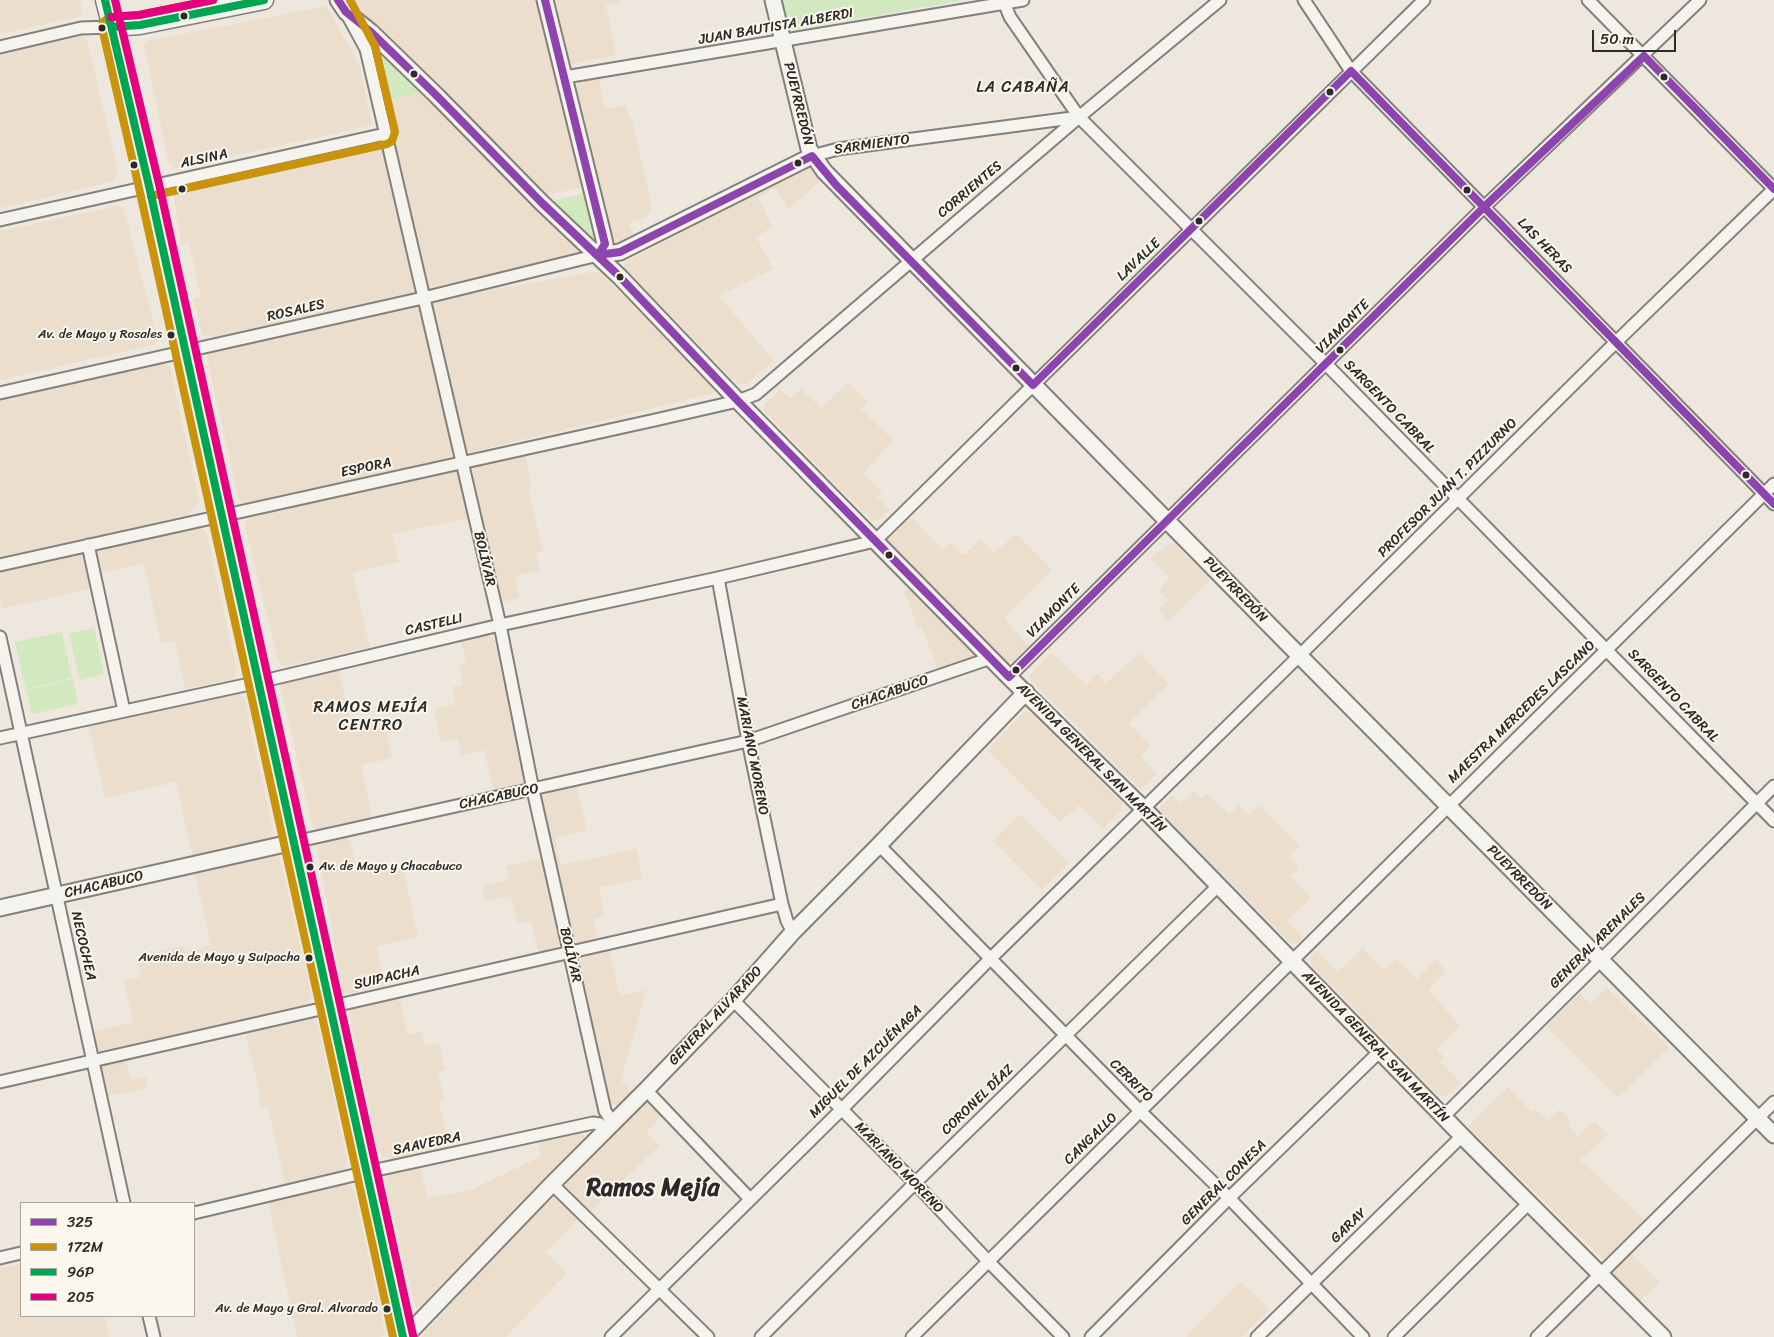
<!DOCTYPE html>
<meta charset="utf-8">
<style>
body{margin:0}
#map{position:relative;width:1774px;height:1337px;overflow:hidden;background:#ede7dd;font-family:Sriracha,sans-serif}
canvas{display:block}
.legend{position:absolute;left:20px;top:1202px;width:175px;height:115px;box-sizing:border-box;background:#fbf7ec;border:1px solid #a8a59f;margin:0;padding:6px 9px;list-style:none;font-size:15px;color:#2b2b2b}
.legend li{display:flex;align-items:center;gap:10px;height:25px}
.legend b{width:25px;border:1px solid #a8a59f}
.scale{position:absolute;left:1592px;top:30px;width:84px;height:22px;box-sizing:border-box;border:2px solid #2b2b2b;border-top:0;padding-left:6px;font-size:15px;line-height:18px;white-space:nowrap;color:#2b2b2b;-webkit-text-stroke:4px #fbf7ec;paint-order:stroke}
</style>
<div id="map">
<canvas width="1774" height="1337"></canvas>
<ul class="legend">
<li><b style="height:6px;background:#8e44ad"></b>325</li>
<li><b style="height:6px;background:#c9930b"></b>172M</li>
<li><b style="height:6px;background:#00a651"></b>96P</li>
<li><b style="height:6px;background:#e5007d"></b>205</li>
</ul>
<div class="scale">50 m</div>
</div>
<script>
const context = document.querySelector('canvas').getContext('2d');
context.lineJoin = 'round';
function fillPath(path, color) {
  context.fillStyle = color;
  context.fill(path, 'evenodd');
}
function strokePath(path, color, width, dash) {
  context.strokeStyle = color;
  context.lineWidth = width;
  context.lineCap = dash ? 'butt' : 'round';
  context.setLineDash(dash || []);
  context.stroke(path);
}
function drawText(font, color, halo, rows, align = 'center') {
  context.font = font + ' Sriracha,sans-serif';
  context.lineWidth = 4;
  context.setLineDash([]);
  context.textBaseline = 'middle';
  context.strokeStyle = halo;
  context.fillStyle = color;
  for (const [text, x, y, turn = 0] of rows) {
    context.save();
    context.translate(x, y);
    context.rotate((+turn || 0) * Math.PI / 180);
    context.textAlign = isNaN(turn) ? turn : align;
    if (halo) context.strokeText(text, 0, 0);
    context.fillText(text, 0, 0);
    context.restore();
  }
}
fillPath(new Path2D(`
 M 0,0 L 80,0 L 82,11 L 81,16 L 0,34 Z
 M 351,0 L 536,0 L 582,187 L 547,195 Z
 M 556,0 L 619,0 L 620,2 L 606,5 L 616,55 L 572,64 L 569,61 Z
 M 326,6 L 359,64 L 372,124 L 369,126 L 176,168 L 169,164 L 144,45 L 146,41 Z
 M 81,37 L 87,40 L 118,171 L 112,182 L 0,208 L 0,55 Z
 M 599,79 L 605,109 L 626,105 L 630,119 L 632,119 L 652,207 L 647,217 L 629,223 L 635,237 L 622,243 L 614,241 L 610,236 L 574,90 L 580,81 Z
 M 428,91 L 582,249 L 581,253 L 578,256 L 438,286 L 431,286 L 426,284 L 384,101 Z
 M 374,141 L 382,143 L 384,148 L 416,288 L 414,292 L 213,337 L 204,336 L 202,333 L 193,299 L 201,297 L 189,244 L 181,245 L 173,190 L 176,186 Z
 M 803,167 L 809,167 L 814,170 L 823,178 L 788,210 L 775,187 L 758,198 L 772,227 L 756,237 L 773,269 L 719,296 L 774,361 L 746,384 L 738,384 L 624,268 L 625,263 Z
 M 118,206 L 124,209 L 158,340 L 153,345 L 0,380 L 0,231 Z
 M 592,272 L 600,272 L 715,389 L 712,394 L 471,452 L 465,451 L 462,449 L 432,308 L 433,304 L 437,300 Z
 M 413,305 L 421,310 L 453,449 L 451,455 L 444,459 L 244,503 L 239,501 L 207,357 L 207,352 L 209,350 Z
 M 156,362 L 166,363 L 170,368 L 199,501 L 188,515 L 5,557 L 0,556 L 0,398 Z
 M 848,383 L 867,401 L 861,409 L 893,440 L 863,474 L 882,492 L 877,497 L 890,510 L 878,520 L 872,521 L 764,411 L 764,404 L 780,390 L 790,398 L 801,389 L 821,408 Z
 M 525,454 L 531,481 L 529,493 L 543,551 L 536,553 L 539,570 L 515,576 L 519,598 L 499,603 L 470,473 L 471,468 L 475,464 Z
 M 447,470 L 456,470 L 461,477 L 470,518 L 392,534 L 399,562 L 352,572 L 370,647 L 287,666 L 281,665 L 278,660 L 245,526 L 248,518 L 252,516 Z
 M 910,518 L 914,520 L 943,550 L 951,543 L 963,555 L 981,539 L 994,553 L 1016,534 L 1052,570 L 1004,618 L 1029,647 L 1014,662 L 1002,662 L 885,544 L 884,538 Z
 M 199,526 L 202,528 L 207,534 L 237,673 L 233,679 L 185,689 L 175,641 L 161,643 L 144,564 L 99,573 L 95,555 L 97,548 Z
 M 1173,543 L 1210,580 L 1169,621 L 1158,610 L 1169,600 L 1159,590 L 1170,578 L 1150,559 L 1167,545 Z
 M 79,552 L 86,555 L 93,588 L 2,609 L 0,601 L 0,570 Z
 M 914,588 L 977,651 L 974,658 L 938,670 L 922,627 L 918,628 L 909,603 L 903,591 Z
 M 482,636 L 491,636 L 496,642 L 525,774 L 522,784 L 518,787 L 494,791 L 484,750 L 461,755 L 458,739 L 440,742 L 434,709 L 456,704 L 452,687 L 463,685 L 459,666 L 467,664 L 461,641 Z
 M 1052,653 L 1086,685 L 1098,674 L 1106,683 L 1139,653 L 1168,684 L 1129,723 L 1150,746 L 1140,756 L 1157,774 L 1145,785 L 1139,788 L 1031,681 L 1030,674 Z
 M 338,666 L 351,725 L 384,719 L 392,758 L 361,765 L 372,817 L 316,829 L 313,826 L 280,686 L 281,682 Z
 M 236,692 L 241,694 L 244,698 L 273,831 L 273,836 L 270,840 L 193,858 L 176,782 L 105,798 L 88,724 Z
 M 1025,711 L 1032,714 L 1122,803 L 1121,811 L 1103,829 L 1080,805 L 1060,822 L 987,750 Z
 M 577,786 L 587,830 L 555,838 L 561,865 L 636,849 L 642,878 L 599,888 L 604,916 L 593,919 L 597,940 L 582,943 L 577,942 L 571,935 L 541,803 L 542,797 L 551,791 Z
 M 1194,791 L 1201,799 L 1207,793 L 1229,815 L 1238,805 L 1249,815 L 1259,805 L 1299,846 L 1289,856 L 1299,867 L 1290,877 L 1311,897 L 1287,922 L 1303,938 L 1298,943 L 1291,943 L 1159,811 L 1160,807 L 1172,795 L 1181,804 Z
 M 1020,814 L 1069,863 L 1042,890 L 993,840 Z
 M 349,837 L 357,871 L 402,862 L 418,937 L 377,946 L 384,986 L 347,994 L 343,992 L 317,848 L 317,845 L 321,842 Z
 M 272,852 L 277,854 L 280,859 L 311,994 L 310,999 L 300,1007 L 107,1052 L 101,1052 L 97,1049 L 93,1032 L 133,1022 L 124,981 L 141,977 L 137,956 L 183,946 L 185,951 L 211,945 L 194,870 Z
 M 543,858 L 560,937 L 558,943 L 551,952 L 539,955 L 531,921 L 518,923 L 511,896 L 485,901 L 482,886 L 509,880 L 506,866 Z
 M 609,947 L 619,995 L 646,990 L 621,1080 L 631,1092 L 621,1104 L 616,1105 L 610,1103 L 579,964 L 581,956 L 585,953 Z
 M 1363,948 L 1384,970 L 1396,959 L 1417,979 L 1436,960 L 1446,971 L 1428,990 L 1460,1026 L 1437,1049 L 1444,1057 L 1440,1062 L 1461,1082 L 1446,1096 L 1439,1096 L 1311,964 L 1309,959 L 1317,951 L 1338,972 Z
 M 1606,987 L 1669,1047 L 1618,1098 L 1546,1026 L 1580,994 L 1590,1004 Z
 M 399,994 L 407,1034 L 421,1032 L 424,1046 L 439,1042 L 445,1070 L 438,1072 L 444,1100 L 439,1102 L 449,1148 L 394,1159 L 383,1157 L 378,1150 L 349,1011 L 351,1006 Z
 M 307,1017 L 314,1020 L 318,1024 L 347,1161 L 346,1166 L 341,1171 L 285,1184 L 268,1107 L 261,1108 L 258,1095 L 260,1094 L 245,1032 Z
 M 126,1058 L 130,1080 L 146,1077 L 148,1088 L 106,1097 L 101,1067 L 103,1063 Z
 M 1508,1087 L 1532,1112 L 1535,1109 L 1547,1121 L 1560,1109 L 1571,1122 L 1568,1125 L 1578,1136 L 1595,1121 L 1608,1134 L 1580,1160 L 1646,1221 L 1605,1258 L 1602,1258 L 1468,1127 Z
 M 641,1101 L 651,1104 L 662,1117 L 646,1132 L 659,1146 L 589,1213 L 565,1190 L 562,1181 Z
 M 580,1132 L 584,1136 L 584,1141 L 417,1309 L 417,1312 L 385,1183 L 385,1174 L 419,1165 L 428,1198 L 470,1190 L 540,1157 L 538,1139 Z
 M 342,1183 L 351,1186 L 354,1191 L 385,1332 L 381,1337 L 297,1337 L 268,1201 Z
 M 553,1192 L 580,1217 L 545,1252 L 567,1273 L 506,1337 L 421,1337 L 549,1195 Z
 M 1631,1254 L 1660,1282 L 1637,1304 L 1612,1276 L 1615,1270 Z
 M 21,1264 L 21,1316 L 104,1316 L 109,1337 L 0,1337 L 0,1268 Z
 M 1241,1282 L 1269,1309 L 1241,1337 L 1186,1337 Z`), '#ebdecc');
fillPath(new Path2D(`
 M 780,0 L 965,0 L 794,30 L 786,26 Z
 M 371,40 L 416,86 L 420,93 L 384,101 Z
 M 585,193 L 596,237 L 594,241 L 590,243 L 549,202 Z
 M 94,628 L 104,674 L 80,680 L 69,634 Z
 M 62,632 L 72,678 L 26,689 L 15,642 Z
 M 73,679 L 78,704 L 32,714 L 26,690 Z`), '#d2e8be');
const street = new Path2D(`
 M 1003,0 L 1010,17 L 1079,117 L 1326,364 L 1774,821
 M 1304,0 L 1351,71 L 1774,504
 M 1588,0 L 1774,189
 M 348,16 L 366,49 L 500,625 L 533,790 L 605,1111 L 613,1123
 M 0,47 L 81,28 L 112,27
 M 565,77 L 1023,0
 M 812,156 L 838,149 L 1079,117
 M 0,220 L 385,134
 M 0,393 L 423,298 L 598,255
 M 88,545 L 124,711
 M 0,565 L 655,420 L 738,401 L 756,394 L 1079,117 L 1220,0
 M 718,578 L 748,741 L 782,904 L 787,921 L 793,932
 M 0,637 L 124,1203
 M 1009,677 L 1484,207 L 1700,0
 M 0,738 L 259,682 L 500,625 L 718,578 L 875,541 L 1424,0
 M 294,842 L 748,741 L 991,658
 M 879,845 L 1141,1112 L 1229,1198 L 1363,1337
 M 733,1000 L 915,1183 L 988,1261 L 1063,1337
 M 0,1082 L 782,904
 M 646,1090 L 750,1199
 M 1443,1117 L 1601,960 L 1774,786
 M 552,1184 L 708,1337
 M 194,1213 L 367,1172 L 593,1123 L 600,1124 L 605,1131
 M 0,1258 L 21,1253
 M 149,1316 L 154,1337
 M 611,1337 L 842,1109 L 990,959 L 1299,656 L 1616,342 L 1774,189
 M 761,1337 L 915,1183 L 1218,886
 M 912,1337 L 1774,484
 M 1091,1337 L 1229,1198 L 1379,1052
 M 1257,1337 L 1462,1136
 M 1394,1337 L 1529,1203
 M 1537,1337 L 1774,1102`);
const secondary = new Path2D(`
 M 338,0 L 346,12 L 371,32 L 437,96 L 541,202 L 620,277 L 738,401 L 889,555 L 1009,677 L 1143,808 L 1469,1143 L 1663,1337
 M 545,0 L 603,235 L 605,244 L 598,255
 M 773,0 L 809,149 L 824,171 L 1285,641 L 1774,1135
 M 112,27 L 149,186 L 221,515 L 259,682 L 403,1337
 M 598,255 L 620,252 L 812,156
 M 0,908 L 294,842
 M 405,1337 L 552,1184 L 646,1090 L 733,1000 L 793,932 L 879,845 L 1026,692`);
const primary = new Path2D(`
 M 105,0 L 112,27 L 140,25 L 264,0`);
strokePath(street, '#82807b', 15);
strokePath(secondary, '#82807b', 19);
strokePath(primary, '#82807b', 21);
strokePath(street, '#f5f3ee', 11);
strokePath(secondary, '#f5f3ee', 15);
strokePath(primary, '#f5f3ee', 18);
strokePath(new Path2D(`
 M 338,0 L 346,12 L 371,32 L 437,96 L 541,202 L 620,277 L 738,401 L 1009,677 L 1484,207 L 1644,56 L 1774,189
 M 545,0 L 605,244 L 598,255
 M 598,255 L 620,252 L 812,156 L 836,185 L 1033,385 L 1351,71 L 1774,504`), '#8e44ad', 8);
strokePath(new Path2D(`
 M 213,0 L 139,15 L 110,17 L 103,22 L 102,28 L 139,188 L 393,1337
 M 151,196 L 387,144 L 392,141 L 395,132 L 375,46 L 350,0`), '#c9930b', 8);
strokePath(new Path2D(`
 M 105,0 L 149,186 L 403,1337
 M 112,27 L 140,25 L 264,0`), '#00a651', 8);
strokePath(new Path2D(`
 M 115,0 L 159,184 L 413,1335
 M 111,17 L 139,15 L 213,0`), '#e5007d', 8);
for (const [x, y, r, color] of [
 [184,16,4.5,"#2b2b2b"],
 [102,28,4.5,"#2b2b2b"],
 [414,74,4.5,"#2b2b2b"],
 [1664,77,4.5,"#2b2b2b"],
 [1330,92,4.5,"#2b2b2b"],
 [798,163,4.5,"#2b2b2b"],
 [134,165,4.5,"#2b2b2b"],
 [182,189,4.5,"#2b2b2b"],
 [1467,190,4.5,"#2b2b2b"],
 [1199,221,4.5,"#2b2b2b"],
 [620,277,4.5,"#2b2b2b"],
 [171,335,4.5,"#2b2b2b"],
 [1340,350,4.5,"#2b2b2b"],
 [1016,368,4.5,"#2b2b2b"],
 [1746,475,4.5,"#2b2b2b"],
 [889,555,4.5,"#2b2b2b"],
 [1016,670,4.5,"#2b2b2b"],
 [310,867,4.5,"#2b2b2b"],
 [309,958,4.5,"#2b2b2b"],
 [387,1309,4.5,"#2b2b2b"]
]) {
  const dot = new Path2D();
  dot.arc(x, y, r, 0, 2 * Math.PI);
  context.fillStyle = color;
  context.fill(dot);
  strokePath(dot, '#fbf7ec', 2);
}
drawText('13px', '#2b2b2b', '#fbf7ec', [
 ["Av. de Mayo y Rosales",162,335],
 ["Av. de Mayo y Chacabuco",319,867,"left"],
 ["Avenida de Mayo y Suipacha",300,958],
 ["Av. de Mayo y Gral. Alvarado",378,1309]
], 'right');
drawText('14px', '#2b2b2b', '#fbf7ec', [
 ["JUAN BAUTISTA ALBERDI",776,27,-10],
 ["PUEYRREDÓN",798,104,76],
 ["SARMIENTO",872,145,-8],
 ["ALSINA",204,159,-12],
 ["CORRIENTES",970,190,-40],
 ["LAS HERAS",1544,246,46],
 ["LAVALLE",1139,260,-44],
 ["ROSALES",296,311,-13],
 ["VIAMONTE",1343,327,-45],
 ["SARGENTO CABRAL",1389,407,46],
 ["ESPORA",366,468,-12],
 ["PROFESOR JUAN T. PIZZURNO",1448,488,-45],
 ["BOLÍVAR",484,559,77],
 ["PUEYRREDÓN",1235,590,46],
 ["VIAMONTE",1054,611,-45],
 ["CASTELLI",434,625,-13],
 ["CHACABUCO",890,693,-19],
 ["SARGENTO CABRAL",1673,696,46],
 ["MAESTRA MERCEDES LASCANO",1522,712,-44],
 ["MARIANO MORENO",752,756,79],
 ["AVENIDA GENERAL SAN MARTÍN",1091,758,45],
 ["CHACABUCO",499,797,-12],
 ["PUEYRREDÓN",1519,878,45],
 ["CHACABUCO",104,885,-13],
 ["GENERAL ARENALES",1598,941,-45],
 ["NECOCHEA",83,946,77],
 ["BOLÍVAR",570,955,77],
 ["SUIPACHA",387,978,-13],
 ["GENERAL ALVARADO",716,1016,-47],
 ["AVENIDA GENERAL SAN MARTÍN",1375,1047,46],
 ["MIGUEL DE AZCUÉNAGA",866,1062,-45],
 ["CERRITO",1131,1081,45],
 ["CORONEL DÍAZ",978,1100,-44],
 ["CANGALLO",1091,1139,-44],
 ["SAAVEDRA",427,1144,-12],
 ["MARIANO MORENO",899,1168,46],
 ["GENERAL CONESA",1224,1183,-45],
 ["GARAY",1349,1226,-44]
]);
context.letterSpacing = '1px';
drawText('16px', '#2b2b2b', '#fbf7ec', [
 ["LA CABAÑA",1023,88],
 ["RAMOS MEJÍA",371,708],
 ["CENTRO",371,726]
]);
context.letterSpacing = '0px';
drawText('bold 24px', '#2b2b2b', '#fbf7ec', [
 ["Ramos Mejía",653,1189]
]);
</script>
